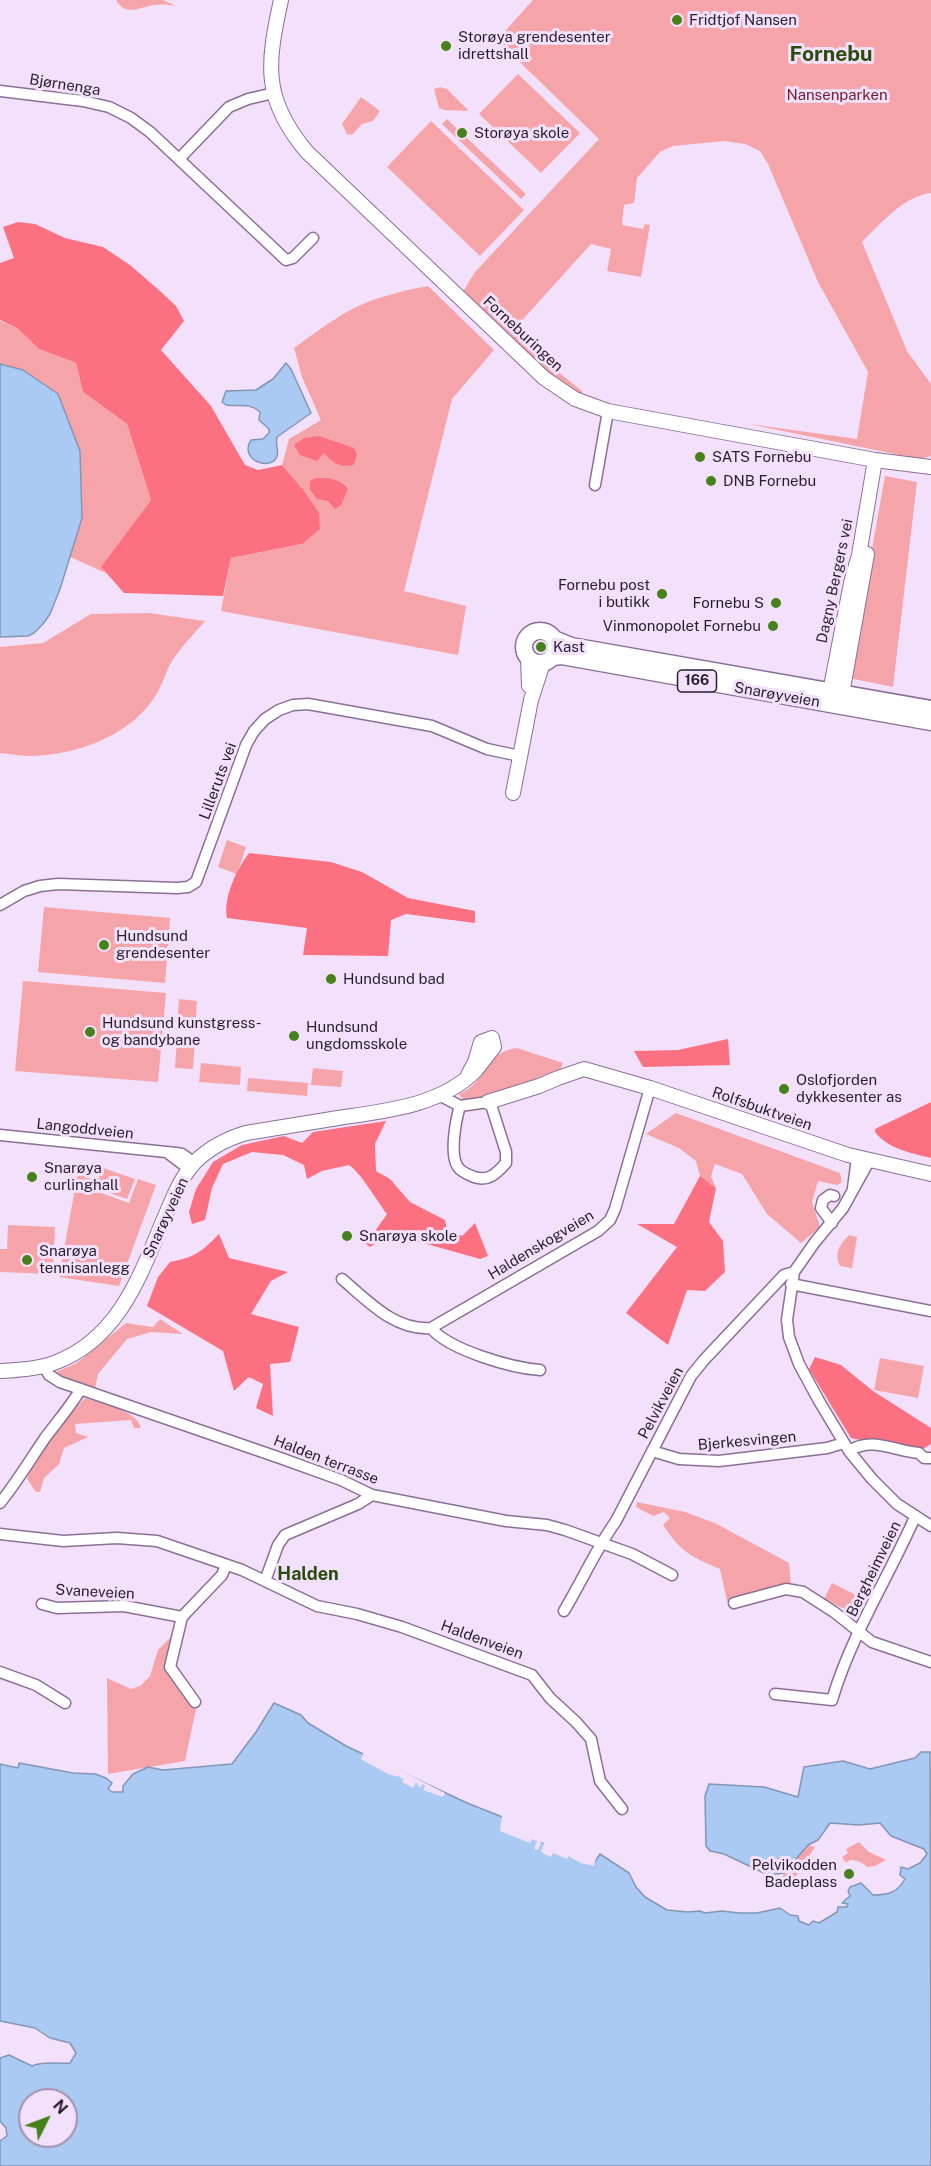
<!DOCTYPE html>
<meta charset="utf-8">
<style>
body{margin:0}
#map{position:relative;width:931px;height:2166px;overflow:hidden;background:#f3e1fb;font-family:"Public Sans",sans-serif}
canvas{display:block}
.north{position:absolute;left:18px;top:2088px;width:60px;height:60px;box-sizing:border-box;background:#f3e1fb;border:2px solid #a293a9;border-radius:50%;rotate:48deg;font-size:16px;font-weight:700;line-height:24px;text-align:center;color:#281d2d}
.north::after{content:'';display:block;margin:auto;width:21px;height:27px;background:#47811b;clip-path:polygon(50% 0,100% 100%,50% 72%,0 100%)}
</style>
<div id="map">
<canvas width="931" height="2166"></canvas>
<div class="north">N</div>
</div>
<script>
const context = document.querySelector('canvas').getContext('2d');
context.lineJoin = 'round';
function fillPath(path, color) {
  context.fillStyle = color;
  context.fill(path, 'evenodd');
}
function strokePath(path, color, width, dash) {
  context.strokeStyle = color;
  context.lineWidth = width;
  context.lineCap = dash ? 'butt' : 'round';
  context.setLineDash(dash || []);
  context.stroke(path);
}
function drawText(font, color, halo, rows, align = 'center') {
  context.font = font + ' "Public Sans",sans-serif';
  context.lineWidth = 6;
  context.setLineDash([]);
  context.textBaseline = 'middle';
  context.strokeStyle = halo;
  context.fillStyle = color;
  for (const [text, x, y, turn = 0] of rows) {
    context.save();
    context.translate(x, y);
    context.rotate((+turn || 0) * Math.PI / 180);
    context.textAlign = isNaN(turn) ? turn : align;
    if (halo) context.strokeText(text, 0, 0);
    context.fillText(text, 0, 0);
    context.restore();
  }
}
fillPath(new Path2D(`
 M 116,0 L 163,0 L 176,6 C 170,5 162,4 156,5 C 140,6 126,18 116,0 Z
 M 533,0 L 931,0 L 931,193 C 904,196 880,224 862,242 L 907,351 L 931,384 L 931,456 L 919,459 L 749,424 L 857,439 L 868,372 L 818,282 L 768,164 L 760,151 L 745,144 L 724,141 L 673,146 L 660,152 L 637,178 L 634,203 L 624,205 L 622,225 L 643,229 L 645,224 L 650,225 L 641,277 L 607,271 L 611,249 L 591,244 L 516,327 L 552,367 L 582,391 L 585,399 L 549,375 L 462,293 L 475,272 L 599,139 L 497,40 Z
 M 518,74 L 580,133 L 541,173 L 479,114 Z
 M 440,87 L 447,89 L 469,111 L 444,110 L 439,108 L 434,89 Z
 M 361,97 L 380,111 L 373,121 L 362,124 L 352,135 L 347,134 L 342,124 Z
 M 447,119 L 526,194 L 521,199 L 442,124 Z
 M 431,121 L 524,210 L 480,256 L 387,167 Z
 M 428,286 L 494,350 L 452,399 L 404,591 L 466,606 L 458,655 L 221,611 L 231,558 L 302,544 L 302,488 L 282,465 L 289,439 L 321,420 L 302,377 L 294,348 C 309,337 324,326 340,316 C 367,299 397,292 428,286 Z
 M 0,321 L 17,328 L 39,349 L 76,363 L 83,392 L 127,424 L 151,500 L 102,567 L 106,573 L 70,557 L 82,518 L 23,370 L 0,364 Z
 M 885,476 L 917,482 L 893,687 L 849,678 Z
 M 149,613 L 205,621 C 194,634 181,647 172,661 C 165,673 162,687 154,698 C 129,736 76,755 32,756 C 22,756 11,754 0,753 L 0,647 L 43,643 L 91,614 Z
 M 227,840 L 246,847 L 237,874 L 218,867 Z
 M 44,907 L 170,918 L 165,983 L 38,972 Z
 M 23,981 L 166,993 L 158,1082 L 15,1071 Z
 M 179,999 L 197,1001 L 195,1030 L 177,1028 Z
 M 177,1039 L 195,1040 L 193,1069 L 175,1068 Z
 M 517,1048 L 563,1063 L 560,1070 L 487,1096 L 464,1101 L 459,1094 C 487,1083 485,1051 517,1048 Z
 M 201,1063 L 241,1067 L 240,1085 L 199,1082 Z
 M 313,1068 L 343,1071 L 341,1087 L 311,1085 Z
 M 248,1078 L 308,1083 L 307,1096 L 247,1091 Z
 M 676,1113 L 840,1173 L 842,1182 L 837,1185 L 818,1181 L 812,1202 L 820,1227 L 801,1243 L 767,1214 L 742,1174 L 715,1164 L 711,1176 L 716,1188 L 700,1176 L 696,1161 L 679,1148 L 646,1134 Z
 M 103,1168 L 135,1179 L 127,1199 L 95,1188 Z
 M 78,1172 L 93,1180 L 93,1190 L 129,1203 L 138,1179 L 156,1185 L 119,1286 L 59,1277 Z
 M 8,1225 L 55,1227 L 53,1274 L 0,1272 L 0,1249 L 7,1249 Z
 M 849,1235 L 857,1237 L 852,1268 L 840,1266 C 834,1253 840,1244 849,1235 Z
 M 160,1319 L 183,1334 L 151,1332 L 127,1339 L 98,1374 L 95,1389 L 54,1373 L 77,1363 L 126,1323 L 153,1327 Z
 M 880,1358 L 924,1366 L 918,1398 L 874,1390 Z
 M 85,1398 C 101,1403 137,1410 141,1428 L 134,1428 L 131,1420 L 75,1424 L 76,1433 L 88,1437 L 64,1448 L 59,1464 L 44,1478 L 40,1492 L 36,1492 L 27,1479 C 39,1447 63,1423 85,1398 Z
 M 637,1502 L 685,1512 L 715,1523 L 789,1563 L 791,1586 L 727,1601 L 720,1569 C 690,1556 681,1552 663,1525 L 670,1518 L 664,1512 L 653,1516 L 636,1507 Z
 M 832,1583 L 864,1599 L 857,1615 L 824,1599 Z
 M 180,1628 L 169,1655 L 166,1671 L 196,1709 L 185,1761 L 108,1774 L 107,1678 L 131,1689 L 140,1686 L 150,1676 L 158,1650 Z
 M 859,1842 L 869,1852 L 886,1860 L 875,1866 L 867,1867 C 861,1862 858,1860 850,1860 L 846,1863 L 842,1857 L 848,1853 L 846,1849 Z
 M 808,1845 L 815,1847 L 798,1872 L 795,1879 L 799,1881 L 798,1889 L 782,1879 L 784,1873 L 794,1860 L 799,1864 L 800,1862 L 796,1858 Z`), '#f5a5aa');
fillPath(new Path2D(`
 M 18,222 L 35,224 L 65,238 L 103,247 L 130,265 L 160,291 L 176,306 L 184,321 L 161,350 L 211,406 L 245,465 L 258,470 L 282,465 L 302,488 L 319,513 L 320,529 L 302,544 L 231,558 L 223,596 L 124,593 L 101,567 L 151,500 L 127,424 L 83,392 L 76,363 L 39,349 L 17,328 L 0,320 L 0,263 L 14,258 L 3,227 Z
 M 319,436 L 354,448 L 357,454 L 354,465 C 341,468 332,463 324,453 L 317,461 L 300,455 L 294,445 L 304,438 Z
 M 316,478 C 330,478 339,478 348,489 L 341,505 L 335,509 L 328,501 L 317,499 L 310,490 L 310,481 Z
 M 249,853 L 331,862 L 362,872 L 408,898 L 475,911 L 475,923 L 406,914 L 391,920 L 388,956 L 303,955 L 307,928 L 227,918 C 223,897 237,869 249,853 Z
 M 728,1039 L 730,1065 L 643,1067 L 634,1051 L 678,1050 Z
 M 931,1102 L 931,1158 C 911,1153 888,1149 875,1132 L 875,1129 Z
 M 386,1121 L 375,1144 L 376,1171 L 390,1179 L 410,1202 L 445,1220 L 447,1229 L 462,1236 L 475,1223 L 488,1256 L 480,1259 L 416,1241 L 421,1230 L 393,1232 L 370,1247 L 366,1244 L 387,1214 C 377,1201 361,1173 349,1165 L 322,1171 L 307,1179 L 304,1165 L 283,1155 L 252,1152 L 223,1164 L 212,1188 L 205,1220 L 192,1224 L 189,1212 L 196,1189 L 213,1162 L 242,1145 L 284,1136 L 302,1143 L 313,1132 Z
 M 700,1176 L 716,1188 L 709,1222 L 723,1241 L 725,1272 L 705,1291 L 687,1290 L 668,1345 L 626,1313 L 677,1247 L 637,1224 L 674,1224 Z
 M 219,1234 L 229,1258 L 288,1272 L 271,1281 L 251,1314 L 299,1327 L 290,1362 L 270,1364 L 273,1416 L 256,1408 L 263,1384 L 249,1377 L 234,1391 L 223,1351 L 147,1306 L 158,1277 L 170,1262 C 196,1257 201,1252 219,1234 Z
 M 815,1357 L 841,1365 L 873,1391 L 931,1428 L 931,1444 L 918,1452 L 851,1438 L 809,1369 Z`), '#fc7182');
const water = new Path2D(`
 M 286,363 L 291,369 L 311,413 L 277,437 C 275,444 279,450 277,456 C 272,472 238,460 251,440 L 263,439 L 269,433 L 269,429 L 259,420 L 260,412 C 249,402 240,407 226,405 L 222,402 L 226,391 L 256,390 L 273,379 Z
 M 0,364 L 23,370 L 58,394 L 80,451 L 82,518 L 60,589 L 50,614 L 43,624 L 34,633 L 28,636 L 0,637 Z
 M 274,1703 L 301,1715 L 308,1723 L 346,1746 L 467,1803 L 500,1816 L 553,1849 L 594,1863 L 600,1854 L 629,1873 L 636,1887 L 645,1897 L 667,1910 L 688,1912 L 700,1911 L 705,1913 L 722,1911 L 739,1913 L 757,1913 L 780,1908 L 790,1915 L 798,1916 L 799,1921 L 809,1925 L 813,1921 L 819,1923 L 837,1912 L 838,1907 L 847,1907 L 848,1904 L 842,1903 L 850,1896 L 848,1891 L 850,1887 L 861,1883 L 873,1895 C 888,1895 897,1893 905,1879 L 900,1875 L 901,1867 L 908,1869 L 920,1863 L 927,1854 L 924,1849 L 891,1836 L 880,1823 L 859,1825 L 830,1823 L 818,1840 L 808,1845 L 784,1873 L 768,1875 L 724,1854 L 710,1851 L 706,1846 L 705,1796 L 709,1784 L 764,1787 L 798,1797 L 804,1767 L 843,1761 L 870,1769 L 915,1758 L 921,1752 L 930,1752 L 931,2166 L 0,2166 L 0,2141 L 7,2136 L 6,2128 L 0,2121 L 0,2058 L 9,2055 L 32,2066 C 42,2061 57,2064 70,2063 L 76,2053 L 70,2043 L 50,2038 L 35,2028 L 0,2021 L 0,1764 L 18,1768 L 19,1763 L 73,1773 L 95,1774 L 106,1778 L 112,1783 L 108,1789 L 112,1792 L 123,1792 L 123,1786 L 133,1774 L 148,1767 L 163,1770 L 232,1764 L 256,1732 ZM 30,2100 L 66,2100 L 66,2136 L 30,2136 Z`);
fillPath(water, '#aacaf3');
strokePath(water, '#8396b8', 1.5);
fillPath(new Path2D(`
 M 364,1752 L 445,1793 L 443,1797 L 423,1790 L 425,1786 L 423,1784 L 420,1788 L 416,1782 L 413,1788 L 402,1782 L 404,1779 L 400,1778 L 400,1775 L 399,1777 L 388,1774 L 366,1762 L 361,1759 Z
 M 502,1814 L 554,1846 L 593,1860 L 596,1857 L 594,1866 L 581,1863 L 568,1856 L 567,1859 L 553,1853 L 551,1857 L 544,1854 L 541,1851 L 544,1843 L 541,1842 L 538,1850 L 534,1849 L 537,1841 L 532,1839 L 530,1843 L 500,1831 Z`), '#f3e1fb');
const street = new Path2D(`
 M 0,91 L 83,101 L 109,107 L 131,118 L 150,132 L 286,260 L 293,258 L 313,238
 M 179,159 L 229,107 L 248,99 L 274,93
 M 595,485 L 608,411
 M 0,905 L 24,891 L 40,886 L 58,884 L 177,888 L 188,887 L 196,882 L 246,745 L 254,731 L 265,719 L 279,710 L 293,705 L 308,704 L 432,726 L 487,749 L 520,756
 M 439,1095 L 460,1106 C 456,1119 449,1155 458,1167 C 461,1172 469,1175 474,1177 C 489,1182 497,1173 506,1163 L 506,1152 L 492,1108 L 488,1102 L 460,1106
 M 0,1135 L 176,1153 L 182,1154 L 195,1163
 M 168,1153 L 189,1169
 M 869,1161 L 843,1208 L 815,1242 L 794,1272 L 787,1320 L 789,1337 L 799,1364 L 819,1401 L 849,1451 L 872,1479 L 897,1504 L 931,1526
 M 853,1188 L 857,1158
 M 832,1223 L 821,1208 L 823,1200 L 830,1195 L 834,1196
 M 342,1279 C 368,1301 395,1331 431,1328 L 598,1231 L 610,1220 L 615,1209 L 650,1088
 M 791,1284 L 931,1311
 M 431,1328 C 449,1350 512,1368 540,1370
 M 44,1366 L 49,1375 L 60,1382 L 283,1459 L 341,1480 L 372,1495 L 506,1521 L 547,1525 L 565,1530 L 632,1554 L 672,1575
 M 652,1451 L 679,1459 L 719,1461 L 827,1448 L 844,1443
 M 849,1451 C 872,1436 894,1451 919,1453 L 924,1458 L 931,1458
 M 0,1503 C 17,1482 30,1460 45,1438 C 57,1422 70,1407 81,1389
 M 0,1534 L 63,1541 L 117,1538 L 157,1541 L 242,1570 L 317,1606 L 357,1614 L 402,1627 L 532,1675 L 550,1698 L 576,1722 L 591,1739 L 600,1781 L 622,1809
 M 265,1581 L 278,1545 L 285,1535 L 358,1504 L 372,1495
 M 734,1603 L 786,1589 L 803,1592 L 834,1612 L 872,1642 L 931,1662
 M 42,1604 L 57,1608 L 124,1606 L 182,1617 L 222,1575 L 226,1565
 M 564,1611 C 582,1581 596,1549 616,1521 L 691,1376 L 704,1360 L 784,1275 L 794,1272
 M 182,1617 L 170,1667 L 195,1702
 M 0,1672 L 36,1685 L 65,1703
 M 775,1694 L 832,1700 C 851,1636 888,1578 915,1517`);
const secondary = new Path2D(`
 M 281,0 C 267,64 262,99 307,152 L 544,378 L 575,399 L 608,411 L 875,460 L 931,467
 M 528,658 L 529,686
 M 842,694 L 867,554
 M 834,698 L 830,692 L 851,583 L 859,555 L 875,460
 M 513,793 L 531,700 L 543,663
 M 488,1102 L 539,1086 L 558,1078 L 584,1069 L 650,1088 L 848,1155 L 931,1174
 M 0,1371 C 18,1370 37,1369 54,1363 C 120,1339 141,1273 166,1214 C 174,1196 181,1177 195,1162 C 210,1147 226,1139 246,1133 C 277,1128 307,1123 338,1118 C 385,1111 441,1106 476,1070 L 494,1047 L 492,1038 L 481,1042 L 475,1062 L 467,1077`);
const primary = new Path2D(`
 M524 647a16 16 0 1 1 32 0a16 16 0 1 1-32 0Z
 M 554,639 L 571,646 L 931,709
 M 552,657 L 562,656 L 931,722`);
strokePath(street, '#8a6f97', 13);
strokePath(secondary, '#8a6f97', 16);
strokePath(primary, '#8a6f97', 19);
strokePath(street, '#fff', 10);
strokePath(secondary, '#fff', 14);
strokePath(primary, '#fff', 16);
for (const [x, y, r, color] of [
 [677,20,6,"#47811b"],
 [446,46,6,"#47811b"],
 [462,133,6,"#47811b"],
 [700,457,6,"#47811b"],
 [711,481,6,"#47811b"],
 [662,594,6,"#47811b"],
 [776,603,6,"#47811b"],
 [773,626,6,"#47811b"],
 [541,647,6,"#47811b"],
 [104,945,6,"#47811b"],
 [331,979,6,"#47811b"],
 [90,1032,6,"#47811b"],
 [294,1036,6,"#47811b"],
 [784,1089,6,"#47811b"],
 [32,1177,6,"#47811b"],
 [347,1236,6,"#47811b"],
 [27,1260,6,"#47811b"],
 [849,1874,6,"#47811b"]
]) {
  const dot = new Path2D();
  dot.arc(x, y, r, 0, 2 * Math.PI);
  context.fillStyle = color;
  context.fill(dot);
  strokePath(dot, '#f3e1fb', 2);
}
for (const [x, y, w] of [
 [697,681,39]
]) {
  const box = new Path2D();
  box.roundRect(x - w / 2, y - 11, w, 22, 4.5);
  context.fillStyle = '#f3e1fb';
  context.fill(box);
  strokePath(box, '#281d2d', 1.5);
}
drawText('bold 14px', '#281d2d', null, [
 ["166",697,681]
]);
drawText('15px', '#281d2d', '#f3e1fb', [
 ["Fridtjof Nansen",689,20],
 ["Storøya grendesenter",458,37],
 ["idrettshall",458,54],
 ["Storøya skole",474,133],
 ["SATS Fornebu",712,457],
 ["DNB Fornebu",723,481],
 ["Fornebu post",650,585,"right"],
 ["i butikk",650,602,"right"],
 ["Fornebu S",764,603,"right"],
 ["Vinmonopolet Fornebu",761,626,"right"],
 ["Kast",553,647],
 ["Hundsund",116,936],
 ["grendesenter",116,953],
 ["Hundsund bad",343,979],
 ["Hundsund kunstgress-",102,1023],
 ["og bandybane",102,1040],
 ["Hundsund",306,1027],
 ["ungdomsskole",306,1044],
 ["Oslofjorden",796,1080],
 ["dykkesenter as",796,1097],
 ["Snarøya",44,1168],
 ["curlinghall",44,1185],
 ["Snarøya skole",359,1236],
 ["Snarøya",39,1251],
 ["tennisanlegg",39,1268],
 ["Pelvikodden",837,1865,"right"],
 ["Badeplass",837,1882,"right"]
], 'left');
drawText('15px', '#281d2d', '#f3e1fb', [
 ["Bjørnenga",65,85,9],
 ["Forneburingen",523,334,43],
 ["Dagny Bergers vei",835,581,-78],
 ["Snarøyveien",777,695,10],
 ["Lilleruts vei",218,781,-70],
 ["Rolfsbuktveien",762,1109,19],
 ["Langoddveien",85,1129,6],
 ["Snarøyveien",166,1218,-65],
 ["Haldenskogveien",541,1245,-31],
 ["Pelvikveien",661,1403,-62],
 ["Bjerkesvingen",747,1441,-5],
 ["Halden terrasse",326,1460,21],
 ["Bergheimveien",874,1569,-64],
 ["Svaneveien",95,1592,3],
 ["Haldenveien",482,1640,20]
]);
drawText('15px', '#76202f', '#f3e1fb', [
 ["Nansenparken",837,95]
]);
drawText('bold 18px', '#274c0b', '#f3e1fb', [
 ["Halden",308,1574]
]);
drawText('bold 21px', '#274c0b', '#f3e1fb', [
 ["Fornebu",831,55]
]);
</script>
